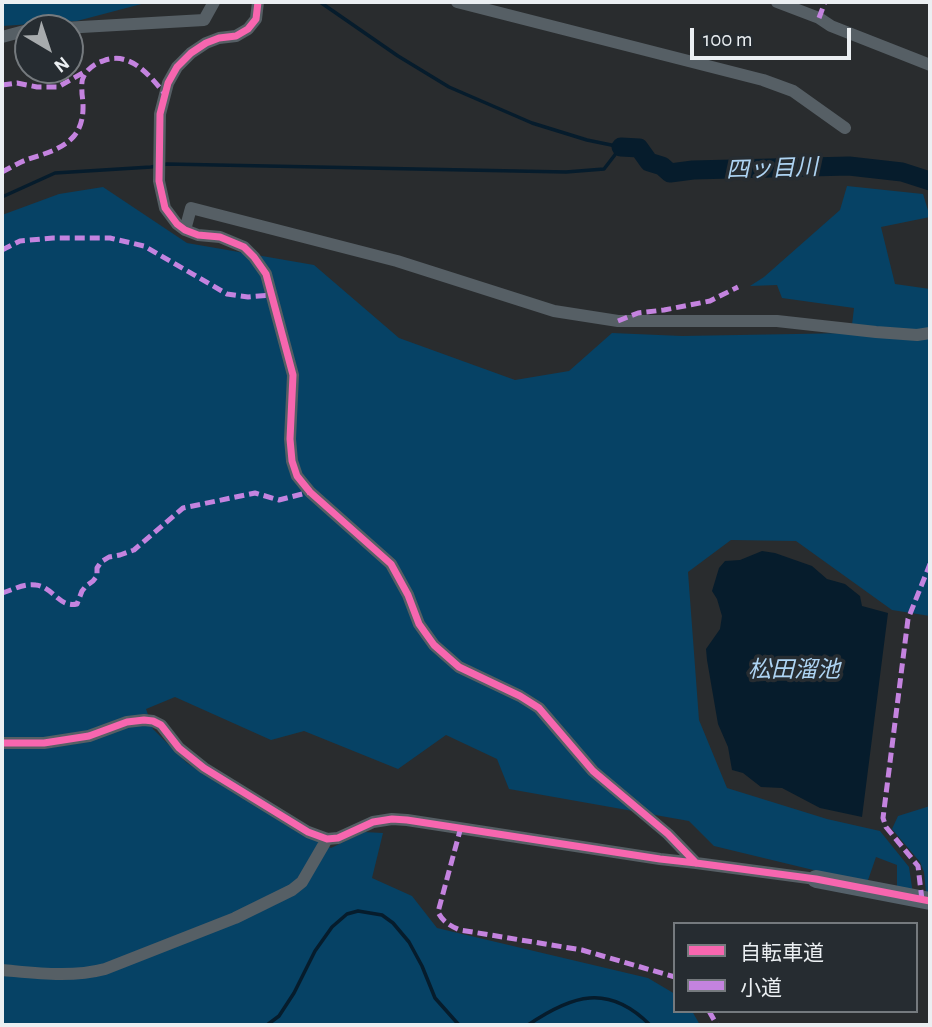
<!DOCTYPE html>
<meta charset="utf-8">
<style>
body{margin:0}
#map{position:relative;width:932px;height:1027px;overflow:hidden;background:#292c2e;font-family:"Alegreya Sans","Noto Sans JP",sans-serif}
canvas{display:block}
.frame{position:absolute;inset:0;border:4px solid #ebeff2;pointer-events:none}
.legend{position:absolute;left:673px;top:922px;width:245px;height:91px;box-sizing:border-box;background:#262c31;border:2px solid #757a7e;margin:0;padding:9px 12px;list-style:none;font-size:21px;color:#ebeff2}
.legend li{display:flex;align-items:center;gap:14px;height:35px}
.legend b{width:35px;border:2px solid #757a7e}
.north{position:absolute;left:14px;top:14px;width:70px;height:70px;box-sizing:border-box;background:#262c31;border:2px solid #757a7e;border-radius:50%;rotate:141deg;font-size:19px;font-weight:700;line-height:28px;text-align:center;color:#ebeff2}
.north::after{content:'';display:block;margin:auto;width:24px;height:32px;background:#a7abad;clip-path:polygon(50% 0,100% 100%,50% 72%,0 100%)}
.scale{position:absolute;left:690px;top:28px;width:161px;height:32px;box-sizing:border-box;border:4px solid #ebeff2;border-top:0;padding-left:9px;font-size:21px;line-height:24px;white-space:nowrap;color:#ebeff2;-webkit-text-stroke:5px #262c31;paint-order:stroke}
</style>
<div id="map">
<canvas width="932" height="1027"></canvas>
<div class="frame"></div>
<ul class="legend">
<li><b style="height:9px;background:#f766af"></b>自転車道</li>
<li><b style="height:9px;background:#c483df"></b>小道</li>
</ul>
<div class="north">N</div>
<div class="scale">100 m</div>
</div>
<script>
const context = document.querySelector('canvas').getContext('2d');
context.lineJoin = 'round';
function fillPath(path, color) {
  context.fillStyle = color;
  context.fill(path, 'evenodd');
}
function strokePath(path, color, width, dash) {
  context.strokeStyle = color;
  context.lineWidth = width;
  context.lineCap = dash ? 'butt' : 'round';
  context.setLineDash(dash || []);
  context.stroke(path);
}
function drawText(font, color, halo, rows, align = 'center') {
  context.font = font + ' "Alegreya Sans","Noto Sans JP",sans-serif';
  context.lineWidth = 7;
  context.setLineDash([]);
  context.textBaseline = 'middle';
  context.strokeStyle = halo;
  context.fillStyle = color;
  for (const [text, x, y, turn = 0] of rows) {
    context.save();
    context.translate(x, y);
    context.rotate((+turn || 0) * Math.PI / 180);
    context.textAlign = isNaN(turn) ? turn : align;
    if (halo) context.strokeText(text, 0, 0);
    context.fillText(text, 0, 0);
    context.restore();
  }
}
fillPath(new Path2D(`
 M 2,2 L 149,2 L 77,21 L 2,26 Z
 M 847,186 L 923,194 L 930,217 L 881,227 L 895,284 L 930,289 L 930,616 L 892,610 L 796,541 L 731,540 L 688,572 L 699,720 L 727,788 L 827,819 L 880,831 L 909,867 L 913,894 L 897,889 L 897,865 L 876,857 L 867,883 L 714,846 L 689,821 L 509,789 L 497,759 L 446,735 L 398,769 L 304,731 L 271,740 L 175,697 L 146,709 L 153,729 L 187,763 L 239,796 L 331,848 L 364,832 L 383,833 L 372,878 L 412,896 L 437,928 L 648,978 L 675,994 L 675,1011 L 692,1011 L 700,1025 L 2,1025 L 2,215 L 59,194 L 103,187 L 187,243 L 314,265 L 399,338 L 515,380 L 569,371 L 612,333 L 682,336 L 851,333 L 854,308 L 782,298 L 777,285 L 750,286 L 764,277 L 840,210 Z
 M 930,806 L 930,896 L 926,893 L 924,872 L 920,862 L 892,829 L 898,816 Z`), '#064265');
fillPath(new Path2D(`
 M 762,551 L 775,553 L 812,566 L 827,579 L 845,584 L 860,596 L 862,606 L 888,613 L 862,817 L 820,808 L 782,788 L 761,787 L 743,773 L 732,770 L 728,747 L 718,724 L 707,660 L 706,649 L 720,629 L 722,616 L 717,599 L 712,591 L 719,568 L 725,561 L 740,560 Z`), '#061c2c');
strokePath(new Path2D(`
 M 2,197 L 55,173 L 151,167 L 167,164 L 566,172 L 604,169 L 621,147 L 587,140 L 532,123 L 449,87 L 398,56 L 320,2
 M 267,1025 L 279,1016 L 294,993 L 315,951 L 332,927 L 347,914 L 358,911 L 382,915 L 393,923 L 409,942 L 422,966 L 435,998 L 459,1025
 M 528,1025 C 572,995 608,983 650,1025`), '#061c2c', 3.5);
strokePath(new Path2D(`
 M 621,147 L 639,148 L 649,162 L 662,166 L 670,173 L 693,170 L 849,166 L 902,172 L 930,181`), '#061c2c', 19);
strokePath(new Path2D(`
 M 258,2 L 256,19 L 248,29 L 236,36 L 219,38 L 206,43 L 191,53 L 177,67 L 168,83 L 160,114 L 159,181 L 165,208 L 177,224 L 185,230 L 198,235 L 220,237 L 244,247 L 254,257 L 266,274 L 293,375 L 290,439 L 292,461 L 297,476 L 310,492 L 391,564 L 408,595 L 419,624 L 434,645 L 459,667 L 520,696 L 539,708 L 593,771 L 668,834 L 696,863
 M 457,2 L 763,80 L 793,91 L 845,128
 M 777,2 L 819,18 L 831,26 L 930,65
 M 64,28 L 204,20 L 214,2
 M 2,37 L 28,30
 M 185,230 L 191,208 L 397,261 L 554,311 L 618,321 L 777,321 L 876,332 L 917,335 L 930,333
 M 2,743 L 44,743 L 89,736 L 127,722 L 144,720 L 153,721 L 161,725 L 179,748 L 204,768 L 308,832 L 327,839 L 338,838 L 373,822 L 392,819 L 407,820 L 660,859 L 696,863 L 816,879
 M 2,970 C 36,973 71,978 105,969 L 235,918 L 292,890 L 302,882 L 327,839`), '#565f65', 12);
strokePath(new Path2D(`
 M 816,879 L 930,901`), '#55616a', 18);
strokePath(new Path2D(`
 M 819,18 L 825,2
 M 2,85 L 17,83 L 37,87 L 58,87 L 86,71
 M 2,172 C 10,168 18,163 26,160 C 43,154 62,150 74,136 C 84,124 84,108 82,94 C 82,89 81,82 83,78 C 86,70 95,63 103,61 C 130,50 150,76 165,94
 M 2,250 L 20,241 L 53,238 L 110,238 L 144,246 L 227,294 L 248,297 L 272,295
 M 618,321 L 638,313 L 664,310 L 710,301 L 738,287
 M 2,593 C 13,590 24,583 36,585 C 53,587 59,608 77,604 L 82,591 L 86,586 L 93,581 L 97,576 L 97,568 L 101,562 L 109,557 L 120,555 L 134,550 L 183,508 L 255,493 L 279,500 L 310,492
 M 461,827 L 438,912 C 442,921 450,926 460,930 L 582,950 L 675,977
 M 922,900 L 918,866 L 886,827 L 883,818 L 908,619 L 930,564
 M 709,1011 L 717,1025`), '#c483df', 5, [10, 5]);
strokePath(new Path2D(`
 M 258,2 L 256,19 L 248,29 L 236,36 L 219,38 L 206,43 L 191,53 L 177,67 L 168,83 L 160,114 L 159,181 L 165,208 L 177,224 L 185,230 L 198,235 L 220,237 L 244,247 L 254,257 L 266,274 L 293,375 L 290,439 L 292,461 L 297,476 L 310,492 L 391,564 L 408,595 L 419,624 L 434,645 L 459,667 L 520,696 L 539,708 L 593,771 L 668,834 L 696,863
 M 2,743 L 44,743 L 89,736 L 127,722 L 144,720 L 153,721 L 161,725 L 179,748 L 204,768 L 308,832 L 327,839 L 338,838 L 373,822 L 392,819 L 407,820 L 660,859 L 696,863 L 816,879 L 930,901`), '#f766af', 7);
drawText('italic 23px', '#aed4f3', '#262c31', [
 ["四ッ目川",772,169,-2],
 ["松田溜池",794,670]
]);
</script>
